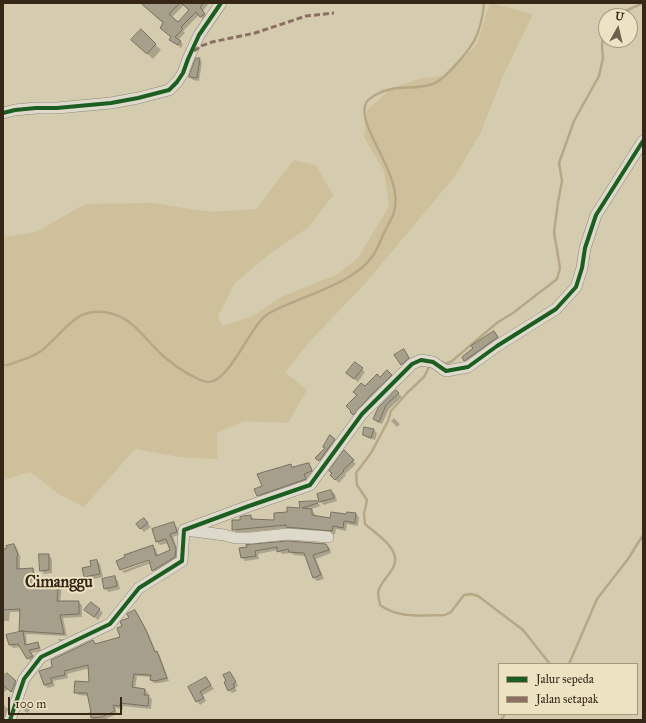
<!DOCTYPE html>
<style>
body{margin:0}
#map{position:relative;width:646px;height:723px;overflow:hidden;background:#d5ccb0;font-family:"IM FELL Great Primer",serif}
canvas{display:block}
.frame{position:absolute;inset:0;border:4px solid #352616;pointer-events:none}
.legend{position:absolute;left:498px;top:663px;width:140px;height:52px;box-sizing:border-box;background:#ede3c2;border:1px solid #a3977d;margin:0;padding:5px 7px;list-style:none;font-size:12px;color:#352616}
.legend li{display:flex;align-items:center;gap:8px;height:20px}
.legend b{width:20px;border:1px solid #a3977d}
.north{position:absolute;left:598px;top:8px;width:40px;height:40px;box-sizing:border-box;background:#ede3c2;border:1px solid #a3977d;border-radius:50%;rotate:8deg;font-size:11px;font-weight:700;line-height:16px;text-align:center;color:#352616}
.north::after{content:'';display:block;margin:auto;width:14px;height:18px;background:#6d604c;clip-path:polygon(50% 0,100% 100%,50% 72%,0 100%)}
.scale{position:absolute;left:8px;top:697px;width:114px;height:18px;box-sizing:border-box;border:2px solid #352616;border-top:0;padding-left:5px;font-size:12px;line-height:14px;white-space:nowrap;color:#352616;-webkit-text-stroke:3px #ede3c2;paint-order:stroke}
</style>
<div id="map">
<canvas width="646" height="723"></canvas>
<div class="frame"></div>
<ul class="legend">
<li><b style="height:5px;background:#1b5e20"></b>Jalur sepeda</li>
<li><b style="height:5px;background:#8d6e63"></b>Jalan setapak</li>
</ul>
<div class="north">U</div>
<div class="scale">100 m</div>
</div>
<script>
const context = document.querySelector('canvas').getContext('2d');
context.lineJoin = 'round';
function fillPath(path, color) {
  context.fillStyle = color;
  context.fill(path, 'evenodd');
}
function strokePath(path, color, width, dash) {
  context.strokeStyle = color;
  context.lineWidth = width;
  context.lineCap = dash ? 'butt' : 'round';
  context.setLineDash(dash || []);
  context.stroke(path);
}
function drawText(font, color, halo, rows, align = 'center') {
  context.font = font + ' "IM FELL Great Primer",serif';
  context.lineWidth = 4;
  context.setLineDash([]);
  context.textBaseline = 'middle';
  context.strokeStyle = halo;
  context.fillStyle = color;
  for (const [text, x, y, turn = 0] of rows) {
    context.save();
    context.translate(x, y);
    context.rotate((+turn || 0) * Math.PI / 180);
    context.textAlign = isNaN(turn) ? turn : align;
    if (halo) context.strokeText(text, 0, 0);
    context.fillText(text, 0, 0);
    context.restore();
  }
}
fillPath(new Path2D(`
 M 490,3 L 533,14 L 502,78 L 481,132 L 455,176 L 364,285 L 312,339 L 285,372 L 307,390 L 288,423 L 244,421 L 217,433 L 217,459 L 180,457 L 135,449 L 84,507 L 60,495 L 30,472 L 3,480 L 3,237 L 36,232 L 85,204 L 153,203 L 210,212 L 256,209 L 294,160 L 316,165 L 333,195 L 309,227 L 271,253 L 235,283 L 218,317 L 223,326 L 253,316 L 281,297 L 336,275 L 358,258 L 389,206 L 384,171 L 364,137 L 367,110 L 392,88 L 419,79 L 446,75 L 477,44 Z`), '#cdc09b');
fillPath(new Path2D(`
 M 158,3 L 209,3 L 203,11 L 207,17 L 203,20 L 199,15 L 183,31 L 185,33 L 178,40 L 183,44 L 181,48 L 170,40 L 172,37 L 164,24 L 151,12 ZM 184,5 L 190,10 L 178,23 L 171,18 Z
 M 141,31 L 161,50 L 153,59 L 138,45 Z
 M 199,59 L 202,62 L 199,81 L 193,80 L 190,77 Z
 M 497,335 L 500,340 L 468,363 L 465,360 Z
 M 404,350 L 412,361 L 405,368 L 396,355 Z
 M 355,363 L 365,372 L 358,382 L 347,373 Z
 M 387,372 L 394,378 L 356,417 L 351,412 L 365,388 L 380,378 Z
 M 396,391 L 402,397 L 389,409 L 382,424 L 377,422 L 374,419 Z
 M 394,418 L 400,424 L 397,427 L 391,421 Z
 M 374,430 L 377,433 L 375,440 L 368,438 L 364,435 Z
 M 335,439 L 337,442 L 322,463 L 317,458 Z
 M 344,452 L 356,464 L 345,474 L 346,475 L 339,483 L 331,475 Z
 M 290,465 L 293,468 L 309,465 L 312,468 L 314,474 L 307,478 L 308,482 L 261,499 L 258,495 L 263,487 Z
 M 331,491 L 335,494 L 337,501 L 324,505 L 320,502 L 318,495 Z
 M 317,502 L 321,506 L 311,509 L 315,514 L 315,517 L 331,519 L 356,514 L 359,517 L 358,526 L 347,524 L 346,531 L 336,529 L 335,534 L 290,530 L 288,528 L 237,533 L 234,530 L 241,521 L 251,516 L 254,520 L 275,521 L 288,513 L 301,510 L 301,503 Z
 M 144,519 L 151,527 L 144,532 L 137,524 Z
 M 173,524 L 177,527 L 179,535 L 173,537 L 179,553 L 178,558 L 156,573 L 153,570 L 151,563 L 124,573 L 122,571 L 154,559 L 152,546 L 156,549 L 158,556 L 172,551 L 169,543 L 160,545 L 157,542 L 154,530 Z
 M 14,545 L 17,548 L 21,559 L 20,559 L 20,570 L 32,569 L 35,572 L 36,584 L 51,586 L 51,582 L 59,583 L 62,586 L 60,602 L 78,602 L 82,605 L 82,617 L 63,618 L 67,636 L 26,634 L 27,645 L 37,643 L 40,646 L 41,651 L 31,653 L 35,659 L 31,662 L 21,647 L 13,648 L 10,645 L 22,632 L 20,630 L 21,612 L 10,612 L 9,621 L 3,621 L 3,550 Z
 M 326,545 L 330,548 L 331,553 L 316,559 L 324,579 L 317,581 L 314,578 L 306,556 L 294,555 L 291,553 L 282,554 L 278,550 L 258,554 L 259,559 L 245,561 L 242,558 L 240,549 L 248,548 Z
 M 49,555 L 52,559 L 52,573 L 44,574 L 41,570 Z
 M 97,561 L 100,564 L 103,577 L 89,580 L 85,577 L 84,569 L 92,567 Z
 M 114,577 L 118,581 L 120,589 L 109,592 L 105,589 L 103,580 Z
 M 99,609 L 103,613 L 98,620 L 89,613 Z
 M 135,611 L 138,614 L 149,635 L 156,652 L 160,656 L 169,681 L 159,683 L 154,683 L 151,680 L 151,677 L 137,676 L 135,688 L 145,689 L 148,693 L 147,696 L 152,699 L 151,709 L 123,706 L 123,709 L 115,708 L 117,714 L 106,719 L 94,720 L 92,718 L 91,713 L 92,713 L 88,696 L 79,695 L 75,692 L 90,683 L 90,668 L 67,674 L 68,678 L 53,681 L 55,686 L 48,688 L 44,685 L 53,667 L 93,641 L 96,644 L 122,637 L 123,626 Z
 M 58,639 L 65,639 L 67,641 L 61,644 Z
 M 230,673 L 233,676 L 238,686 L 235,687 L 237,691 L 232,693 L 229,690 Z
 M 7,674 L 20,687 L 16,696 L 8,689 L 3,693 L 3,677 Z
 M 206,678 L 214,689 L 203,695 L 206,701 L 200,705 L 197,701 L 190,688 Z
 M 25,701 L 32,708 L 27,713 L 22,708 Z
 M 3,704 L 11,713 L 7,719 L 3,716 Z`), '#0003');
strokePath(new Path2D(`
 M 618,16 L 621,13 L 643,3
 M 442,362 L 445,364 L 452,361 L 498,322 L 513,313 L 557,279 L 560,268 L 554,232 L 558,202 L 562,181 L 559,163 L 574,121 L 599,76 L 603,58 L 602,48 L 603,31 L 606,28
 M 3,365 L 8,365 C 18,361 32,358 41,351 C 66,332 76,303 113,314 C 133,319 147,341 161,354 C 171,363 182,371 194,377 C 199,379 203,382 209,382 C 229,381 249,330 264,317 C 271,310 287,305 296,301 C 319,291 356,279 371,258 C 377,251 380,241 384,233 C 387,226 392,219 394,212 C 405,175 355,127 366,103 C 368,99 371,98 375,95 C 397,83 412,91 433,84 C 444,80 468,52 474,41 C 480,30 483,15 484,3
 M 430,365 L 424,377 L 408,392 L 391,411 L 388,421 L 371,453 L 356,473 L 357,485 L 367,500 L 364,514 L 365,524 C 373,531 386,540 391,548 C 405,568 380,577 378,593 C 378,596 380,602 380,605 C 399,619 422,615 445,615 L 451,612 L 464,595 L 471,594 L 478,596 L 523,630 L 550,664
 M 569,664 L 597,599 L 628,559 L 643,535
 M 501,720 L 505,714`), '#b6a885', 2.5);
const building = new Path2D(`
 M 141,3 L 180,3 L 169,14 L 178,22 L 189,10 L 181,3 L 204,3 L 200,7 L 205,14 L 200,17 L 196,12 L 181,27 L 183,29 L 175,37 L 181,41 L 178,45 L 169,40 L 171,37 L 160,28 L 163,23 Z
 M 141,29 L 156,44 L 147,54 L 131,40 Z
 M 196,58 L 200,58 L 197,78 L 189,77 Z
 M 494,331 L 498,337 L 464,361 L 462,357 L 473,348 L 471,346 Z
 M 404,349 L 409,358 L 401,365 L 394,355 Z
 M 355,362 L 363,368 L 354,379 L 346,373 Z
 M 387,370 L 392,375 L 373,393 L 353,415 L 350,412 L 351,411 L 346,406 L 357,395 L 353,392 L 361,383 L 365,386 L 377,374 L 380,377 Z
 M 396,390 L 399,393 L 386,405 L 379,422 L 373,419 L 378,408 Z
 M 364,427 L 374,429 L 371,438 L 363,435 Z
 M 330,435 L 335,439 L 319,461 L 315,458 L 325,448 L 323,447 Z
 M 344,450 L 354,460 L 343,470 L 344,471 L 335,480 L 330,475 L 332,473 L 329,471 Z
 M 309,463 L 312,471 L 304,474 L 306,479 L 257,496 L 254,489 L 262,486 L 257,474 L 291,464 L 292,467 Z
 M 331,490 L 334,498 L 319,502 L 317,494 Z
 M 317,501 L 318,503 L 302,508 L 312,509 L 312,515 L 330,518 L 331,512 L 346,514 L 347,512 L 356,513 L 355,523 L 344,521 L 343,528 L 333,526 L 332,531 L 286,527 L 286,525 L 232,530 L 232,520 L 240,520 L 240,517 L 243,516 L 251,515 L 251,519 L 274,520 L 274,513 L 287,512 L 287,507 L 300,508 L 299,502 Z
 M 144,518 L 148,523 L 140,529 L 136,524 Z
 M 174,522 L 177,532 L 170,534 L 176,549 L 175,557 L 152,571 L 149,560 L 120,570 L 116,561 L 125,557 L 124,555 L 153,545 L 156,556 L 170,550 L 166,539 L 156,542 L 152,529 Z
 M 288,541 L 326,544 L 329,550 L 313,555 L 321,575 L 313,578 L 304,553 L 289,552 L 288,549 L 277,552 L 277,547 L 255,551 L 256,556 L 241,558 L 239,548 L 247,547 L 246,545 Z
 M 14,544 L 18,555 L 17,556 L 17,569 L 33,568 L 34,583 L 50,585 L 51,581 L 59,582 L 57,601 L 79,601 L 79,614 L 60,615 L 64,634 L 19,631 L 20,609 L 3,610 L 3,549 L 7,548 L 6,546 Z
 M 39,554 L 49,554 L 49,570 L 40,571 Z
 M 97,560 L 100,574 L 84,577 L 82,568 L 91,566 L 90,561 Z
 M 115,576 L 117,586 L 104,589 L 102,579 Z
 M 91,602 L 100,609 L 94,617 L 84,610 Z
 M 135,610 L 146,630 L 155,652 L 157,651 L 167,678 L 155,681 L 150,680 L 151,675 L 134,674 L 132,687 L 145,689 L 144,695 L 149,695 L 148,706 L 120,703 L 120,706 L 113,705 L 115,711 L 102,717 L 91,718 L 90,712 L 91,712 L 87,693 L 74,693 L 75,681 L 89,682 L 88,665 L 64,671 L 65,675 L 51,678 L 52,683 L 44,685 L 39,671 L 52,667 L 51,660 L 93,640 L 95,644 L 120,637 L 117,628 L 122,626 L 120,622 L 122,620 L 129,618 L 127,614 Z
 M 23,631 L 25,645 L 38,642 L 39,648 L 29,650 L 33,656 L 27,659 L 18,644 L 9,645 L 6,635 Z
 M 230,672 L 236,682 L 233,684 L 235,687 L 228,691 L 224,682 L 226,681 L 223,675 Z
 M 7,673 L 16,681 L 11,692 L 3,685 L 3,677 Z
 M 206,677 L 211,685 L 200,692 L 204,698 L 196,702 L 188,687 Z`);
fillPath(building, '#a69f8c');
strokePath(building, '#787161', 1);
const minor = new Path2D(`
 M 3,113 L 15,110 L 36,108 L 57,108 L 111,103 L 138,98 L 169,90 L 177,82 L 183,73 L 188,59 L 199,35 L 221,3
 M 186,530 L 224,535 L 235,538 L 251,538 L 288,534 L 328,537
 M 10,720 L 24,679 L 41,657 L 110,624 L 139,588 L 182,561 L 184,530 L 249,506 L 310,485 L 362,414 L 412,364 L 421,360 L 433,362 L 446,371 L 468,367 L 497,346 L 556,309 L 576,287 L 582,268 L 585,248 L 596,215 L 643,141`);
strokePath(minor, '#8e8776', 12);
strokePath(minor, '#dedacb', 11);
strokePath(new Path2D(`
 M 194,51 L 201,46 L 212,42 L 255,33 L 306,16 L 334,13`), '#8d6e63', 3, [6, 3]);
strokePath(new Path2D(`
 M 3,113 L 15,110 L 36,108 L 57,108 L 111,103 L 138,98 L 169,90 L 177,82 L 183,73 L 188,59 L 199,35 L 221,3
 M 10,720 L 24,679 L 41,657 L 110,624 L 139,588 L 182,561 L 184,530 L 249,506 L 310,485 L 362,414 L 412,364 L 421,360 L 433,362 L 446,371 L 468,367 L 497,346 L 556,309 L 576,287 L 582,268 L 585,248 L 596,215 L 643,141`), '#1b5e20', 4);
drawText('bold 16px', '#352616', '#ede3c2', [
 ["Cimanggu",59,583]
]);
</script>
